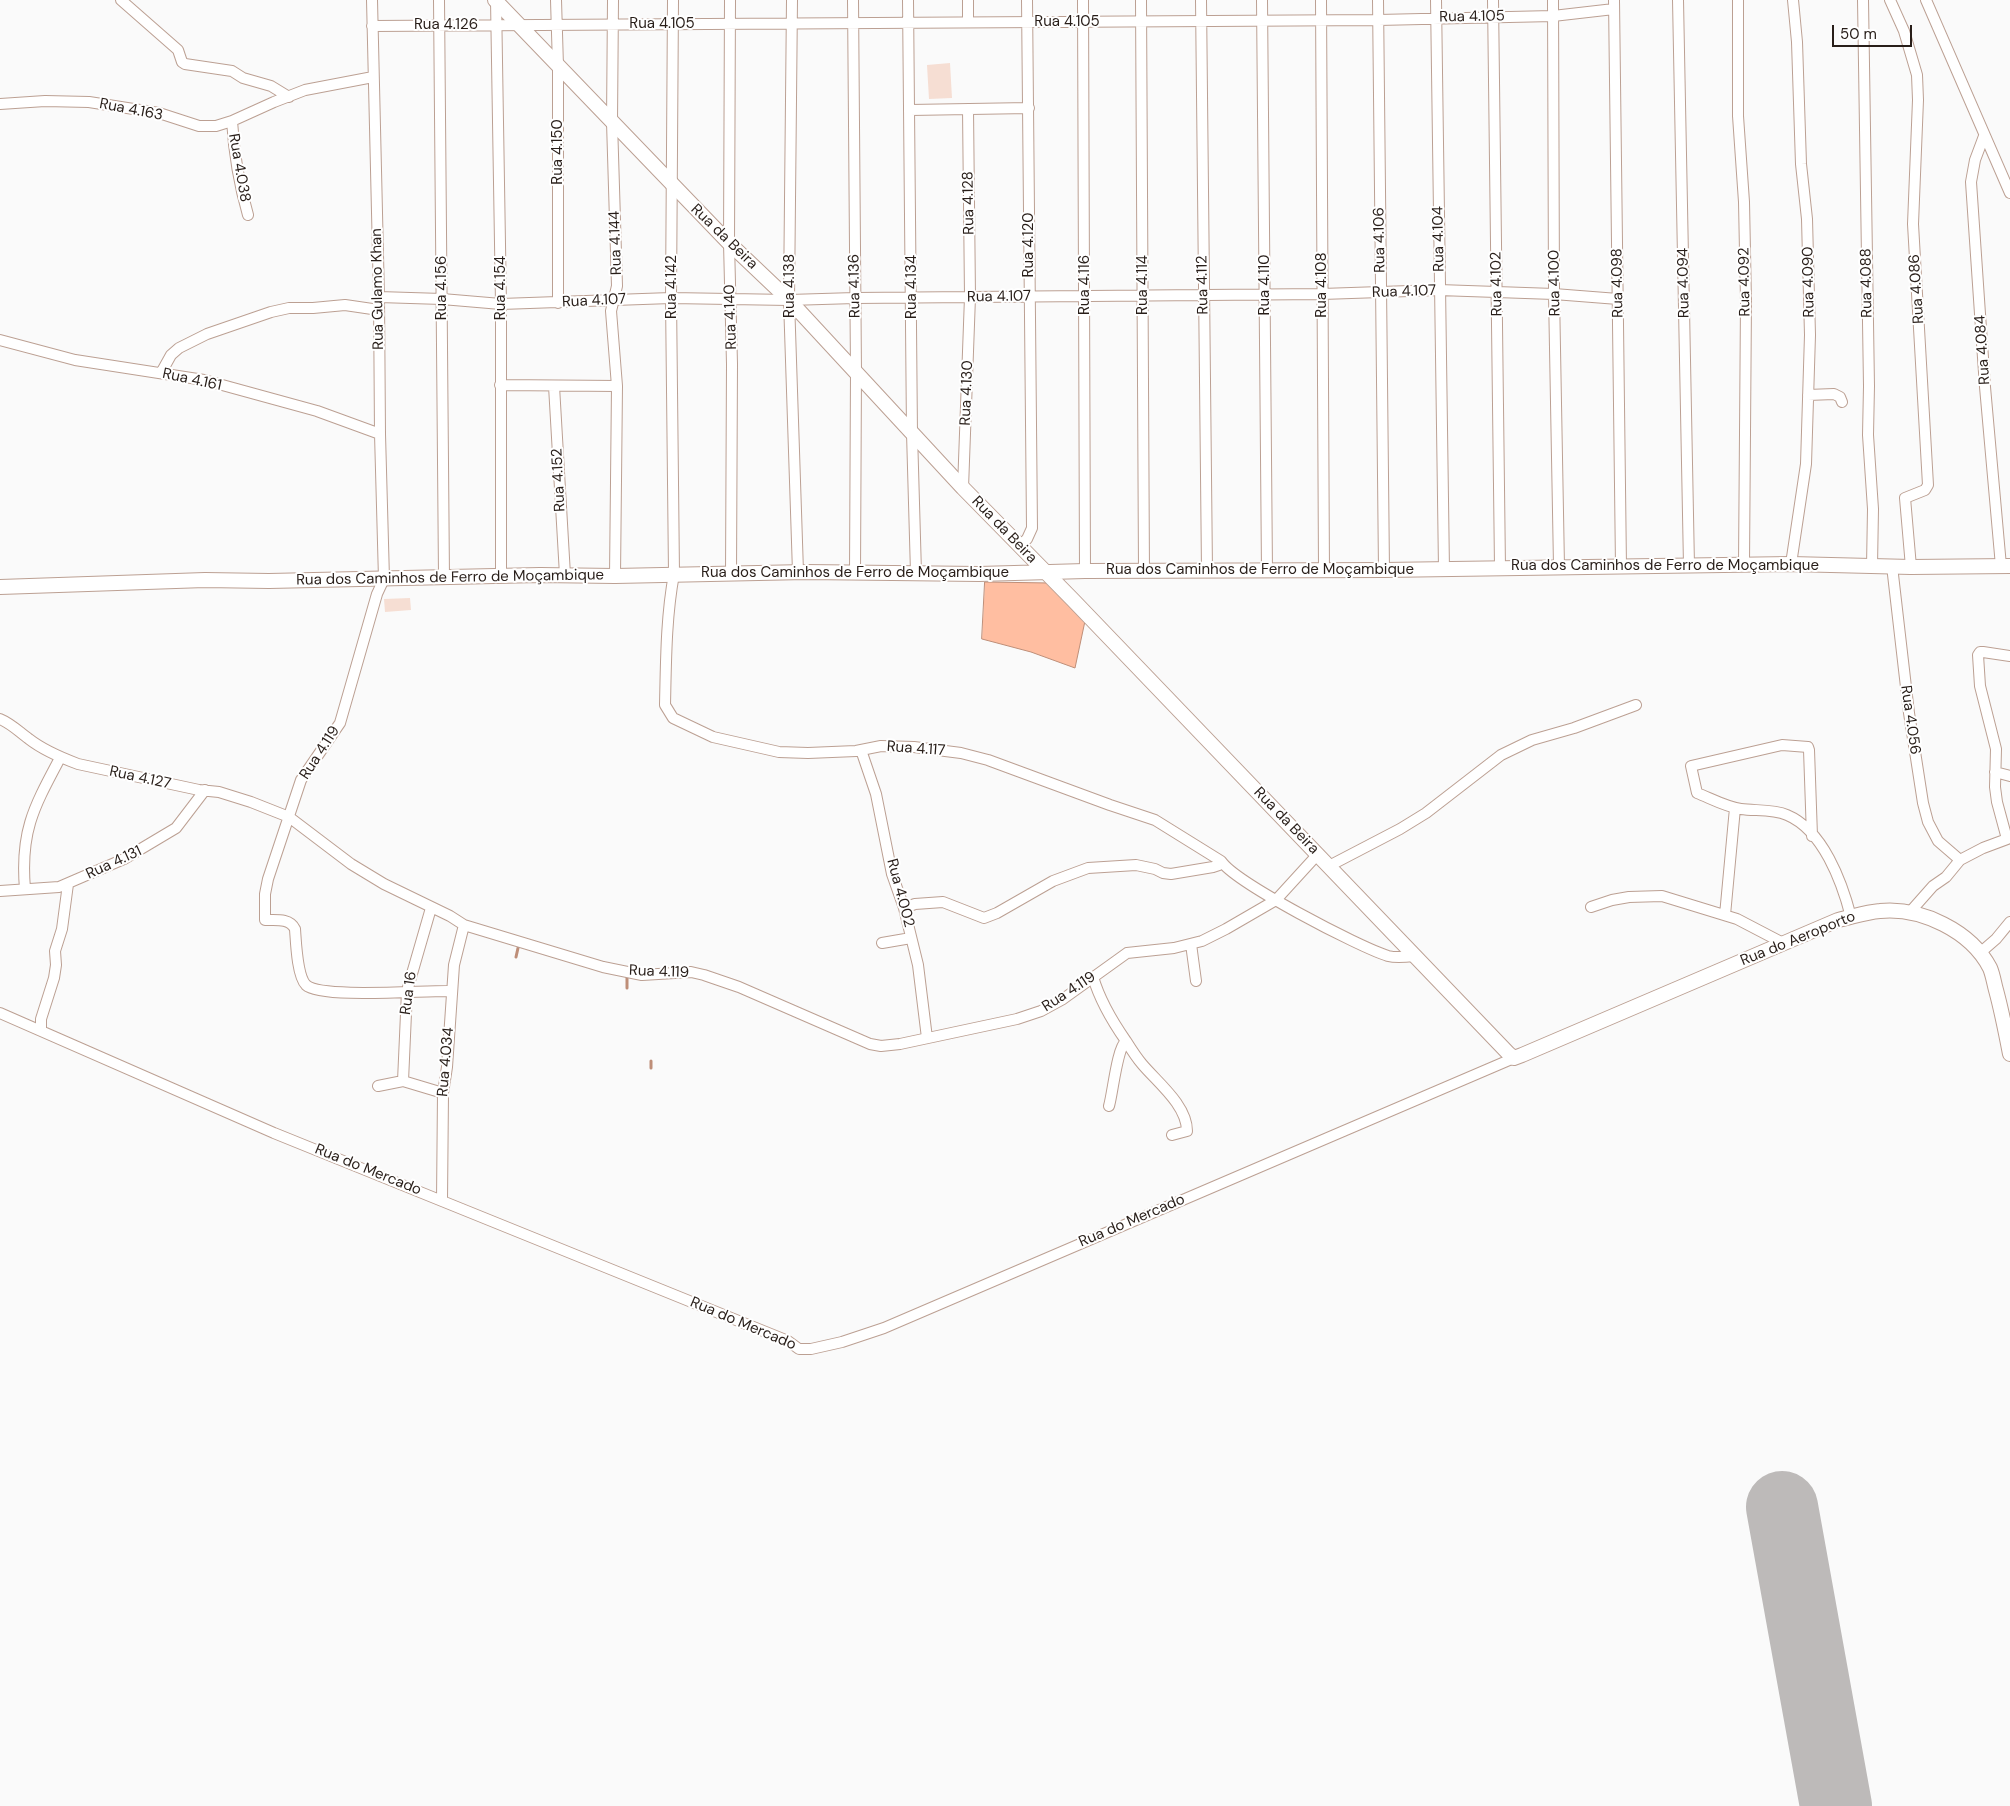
<!DOCTYPE html>
<meta charset="utf-8">
<style>
body{margin:0}
#map{position:relative;width:2010px;height:1806px;overflow:hidden;background:#fafafa;font-family:"DM Sans",sans-serif}
canvas{display:block}
.scale{position:absolute;left:1832px;top:25px;width:80px;height:22px;box-sizing:border-box;border:2px solid #281e19;border-top:0;padding-left:6px;font-size:15px;line-height:18px;white-space:nowrap;color:#281e19;-webkit-text-stroke:4px #fff;paint-order:stroke}
</style>
<div id="map">
<canvas width="2010" height="1806"></canvas>
<div class="scale">50 m</div>
</div>
<script>
const context = document.querySelector('canvas').getContext('2d');
context.lineJoin = 'round';
function fillPath(path, color) {
  context.fillStyle = color;
  context.fill(path, 'evenodd');
}
function strokePath(path, color, width, dash) {
  context.strokeStyle = color;
  context.lineWidth = width;
  context.lineCap = dash ? 'butt' : 'round';
  context.setLineDash(dash || []);
  context.stroke(path);
}
function drawText(font, color, halo, rows, align = 'center') {
  context.font = font + ' "DM Sans",sans-serif';
  context.lineWidth = 4;
  context.setLineDash([]);
  context.textBaseline = 'middle';
  context.strokeStyle = halo;
  context.fillStyle = color;
  for (const [text, x, y, turn = 0] of rows) {
    context.save();
    context.translate(x, y);
    context.rotate((+turn || 0) * Math.PI / 180);
    context.textAlign = isNaN(turn) ? turn : align;
    if (halo) context.strokeText(text, 0, 0);
    context.fillText(text, 0, 0);
    context.restore();
  }
}
fillPath(new Path2D(`
 M 950,63 L 952,98 L 929,99 L 927,65 Z
 M 410,598 L 411,610 L 385,612 L 384,599 Z`), '#f6ded3');
const water = new Path2D(`
 M 985,582 L 1050,583 L 1085,621 L 1075,668 L 1031,652 L 982,639 Z`);
fillPath(water, '#ffbea1');
strokePath(water, '#be8e78', 1);
strokePath(new Path2D(`
 M 516,957 L 518,948
 M 627,975 L 627,988
 M 651,1061 L 651,1068`), '#be8e78', 3);
strokePath(new Path2D(`
 M 1782,1507 L 1836,1806`), '#bdbab9', 72);
const street = new Path2D(`
 M 121,0 L 178,50 L 182,62 L 185,64 L 232,71 L 243,78 L 271,86 L 289,97
 M 372,0 L 379,297 L 380,434 L 384,579 L 377,594 L 340,723 L 301,780 L 268,879 L 265,894 L 265,920 C 276,920 290,918 295,929 C 296,942 297,976 306,985 C 321,999 426,990 451,991
 M 439,0 L 444,576
 M 496,0 L 501,304 L 501,575
 M 556,0 L 558,66 L 558,303
 M 613,0 L 612,122 L 617,286 L 611,311 L 617,386 L 615,576
 M 673,0 L 671,298 L 674,574 C 666,617 666,661 665,705 L 673,718 L 713,737 L 779,752 L 808,753 L 856,751 L 881,746 L 914,747 L 961,753 L 988,760 L 1110,805 L 1155,820 L 1221,861 C 1236,883 1359,947 1388,956 C 1396,958 1406,957 1414,956
 M 730,0 L 729,243 L 732,364 L 731,574
 M 792,0 L 789,300 L 798,572
 M 853,0 L 856,371 L 855,573
 M 908,0 L 912,433 L 916,573
 M 968,0 L 968,22
 M 1083,0 L 1085,571
 M 1141,0 L 1144,571
 M 1201,0 L 1207,570
 M 1262,0 L 1267,570
 M 1321,0 L 1324,569
 M 1378,0 L 1384,570
 M 1436,0 L 1444,569
 M 1493,0 L 1500,567
 M 1553,0 L 1554,294 L 1559,566
 M 1614,0 L 1621,566
 M 1678,0 L 1689,565
 M 1738,0 L 1738,116 L 1744,202 L 1746,301 L 1744,564
 M 1863,0 L 1869,386 L 1868,435 L 1873,509 L 1872,566
 M 1890,0 L 1904,31 L 1917,75 L 1918,100 L 1913,224 L 1928,485 L 1925,490 L 1905,498 L 1911,567
 M 1926,0 L 2010,193
 M 372,26 L 1378,20 L 1553,16 L 1614,9
 M 0,104 L 45,101 L 89,102 L 159,113 L 199,126 L 216,126 L 232,121 L 274,102 L 305,90 L 373,77
 M 910,110 L 1029,108
 M 232,121 C 234,154 239,184 248,215
 M 1984,136 L 1975,160 L 1971,182 L 1985,387 L 2001,566
 M 379,297 L 442,299 L 501,304 L 671,298 L 789,300 L 855,298 L 1322,294 L 1439,290 L 1554,294 L 1618,299
 M 0,340 L 75,360 L 204,380 L 317,411 L 380,434
 M 161,373 L 171,355 L 179,348 L 207,334 L 271,312 L 289,308 L 313,308 L 345,305 L 379,310
 M 500,385 L 617,386
 M 554,386 L 565,575
 M 1808,395 L 1834,394 L 1840,397 L 1842,402
 M 963,488 L 970,297 L 968,109
 M 1019,546 L 1027,539 L 1032,528 L 1027,0
 M 1791,564 L 1806,464 L 1810,335 L 1807,219 L 1801,164 L 1797,42 L 1793,0
 M 1892,566 L 1909,713 L 1923,803 L 1928,822 L 1938,841 L 1960,860
 M 0,719 C 12,724 19,732 29,739 C 43,750 62,758 78,764 L 199,790 L 219,792 L 251,802 L 289,817 L 351,864 L 384,884 L 450,916 L 464,925 L 603,967 L 642,975 L 691,972 L 704,975 L 739,987 L 870,1044 L 881,1046 L 900,1044 L 1017,1019 L 1041,1011 L 1063,999 L 1127,953 L 1174,948 L 1202,941 L 1226,929 L 1276,900 L 1318,854
 M 861,750 L 876,794 L 892,874 L 904,908 L 918,965 L 927,1038
 M 1995,772 L 2010,776
 M 1812,836 L 1809,750 L 1808,747 L 1782,745 L 1691,766 L 1697,793 C 1710,798 1726,807 1741,809 C 1755,811 1773,809 1787,815 C 1823,830 1842,882 1851,917
 M 2007,839 L 1997,802 L 1995,787 L 1996,749 L 1980,686 L 1978,655 L 1980,652 L 1983,652 L 2010,656
 M 1329,866 L 1400,829 L 1426,813 L 1501,755 L 1532,740 L 1574,728 L 1636,705
 M 25,889 C 20,831 34,807 60,758
 M 0,891 L 59,887 L 124,859 L 176,828 L 205,790
 M 1591,907 L 1612,900 L 1629,897 L 1662,896 L 1737,919 L 1783,943
 M 904,908 L 915,904 L 943,902 L 984,918 L 997,913 L 1053,881 L 1088,868 L 1136,865 L 1155,869 L 1163,873 L 1171,874 L 1213,867 L 1219,865 L 1221,861
 M 1910,912 L 1933,886 L 1946,877 L 1960,860 L 1983,848 L 2010,838
 M 1725,915 L 1735,808
 M 882,943 L 911,938
 M 1191,944 L 1196,981
 M 1981,952 L 1996,939 L 2010,922
 M 1093,977 C 1100,1001 1112,1021 1126,1041
 M 0,1013 L 274,1133 L 788,1341 L 799,1349 L 811,1349 L 842,1342 L 884,1328 L 1514,1058
 M 41,1029 L 41,1019 L 54,978 L 56,965 L 55,951 L 62,929 L 68,884
 M 403,1081 L 407,991 L 431,908
 M 378,1086 L 403,1081 L 443,1093
 M 1109,1106 C 1113,1092 1117,1048 1126,1041 C 1131,1049 1136,1057 1142,1064 C 1157,1082 1187,1105 1187,1131 L 1172,1135
 M 442,1200 L 443,1093 L 447,1067 L 454,965 L 464,925`);
const secondary = new Path2D(`
 M 495,0 L 729,243 L 789,300 L 963,488 L 1074,601 L 1509,1054 L 1514,1058 L 1522,1055 L 1838,920 C 1852,917 1866,912 1880,911 C 1921,907 1971,931 1990,968 C 1993,975 1994,983 1996,990 C 2002,1012 2006,1033 2010,1054
 M 0,587 L 205,580 L 269,581 L 540,575 L 615,576 L 806,572 L 979,574 L 1085,571 L 1384,570 L 1791,564 L 1911,567 L 2010,566`);
strokePath(street, '#bca093', 12);
strokePath(secondary, '#bca093', 16);
strokePath(street, '#fff', 10);
strokePath(secondary, '#fff', 14);
drawText('15px', '#281e19', '#fff', [
 ["Rua 4.105",1472,17,-1],
 ["Rua 4.105",1067,22],
 ["Rua 4.105",662,24],
 ["Rua 4.126",446,25],
 ["Rua 4.163",131,110,11],
 ["Rua 4.150",558,152,-90],
 ["Rua 4.038",239,168,80],
 ["Rua 4.128",969,203,-91],
 ["Rua da Beira",724,237,44],
 ["Rua 4.104",1439,239,-91],
 ["Rua 4.106",1380,240,-91],
 ["Rua 4.144",616,243,-92],
 ["Rua 4.120",1029,245,-90],
 ["Rua 4.092",1745,282,-91],
 ["Rua 4.090",1809,282,-91],
 ["Rua 4.100",1555,283,-91],
 ["Rua 4.098",1618,283,-91],
 ["Rua 4.094",1684,283,-91],
 ["Rua 4.088",1867,283,-91],
 ["Rua 4.102",1497,284,-91],
 ["Rua 4.116",1085,285,-90],
 ["Rua 4.114",1143,285,-90],
 ["Rua 4.112",1203,285,-91],
 ["Rua 4.110",1265,285,-90],
 ["Rua 4.108",1322,285,-90],
 ["Rua 4.138",790,286,-90],
 ["Rua 4.136",855,286,-91],
 ["Rua 4.142",672,287,-90],
 ["Rua 4.134",912,287,-90],
 ["Rua 4.156",442,288,-90],
 ["Rua 4.154",501,288,-90],
 ["Rua Gulamo Khan",378,289,-91],
 ["Rua 4.086",1917,289,-94],
 ["Rua 4.107",1404,292,-2],
 ["Rua 4.107",999,297,-1],
 ["Rua 4.107",594,301,-3],
 ["Rua 4.140",731,317,-92],
 ["Rua 4.084",1983,350,-94],
 ["Rua 4.161",192,380,12],
 ["Rua 4.130",967,393,-88],
 ["Rua 4.152",559,480,-93],
 ["Rua da Beira",1004,530,46],
 ["Rua dos Caminhos de Ferro de Moçambique",1665,566],
 ["Rua dos Caminhos de Ferro de Moçambique",1260,570],
 ["Rua dos Caminhos de Ferro de Moçambique",855,573],
 ["Rua dos Caminhos de Ferro de Moçambique",450,578,-1],
 ["Rua 4.056",1910,720,82],
 ["Rua 4.117",916,749,4],
 ["Rua 4.119",320,753,-57],
 ["Rua 4.127",140,778,12],
 ["Rua da Beira",1286,821,46],
 ["Rua 4.131",114,863,-25],
 ["Rua 4.002",900,893,75],
 ["Rua do Aeroporto",1798,939,-22],
 ["Rua 4.119",659,972,2],
 ["Rua 4.119",1069,992,-33],
 ["Rua 16",409,993,-82],
 ["Rua 4.034",446,1062,-85],
 ["Rua do Mercado",368,1170,22],
 ["Rua do Mercado",1132,1221,-23],
 ["Rua do Mercado",743,1324,23]
]);
</script>
